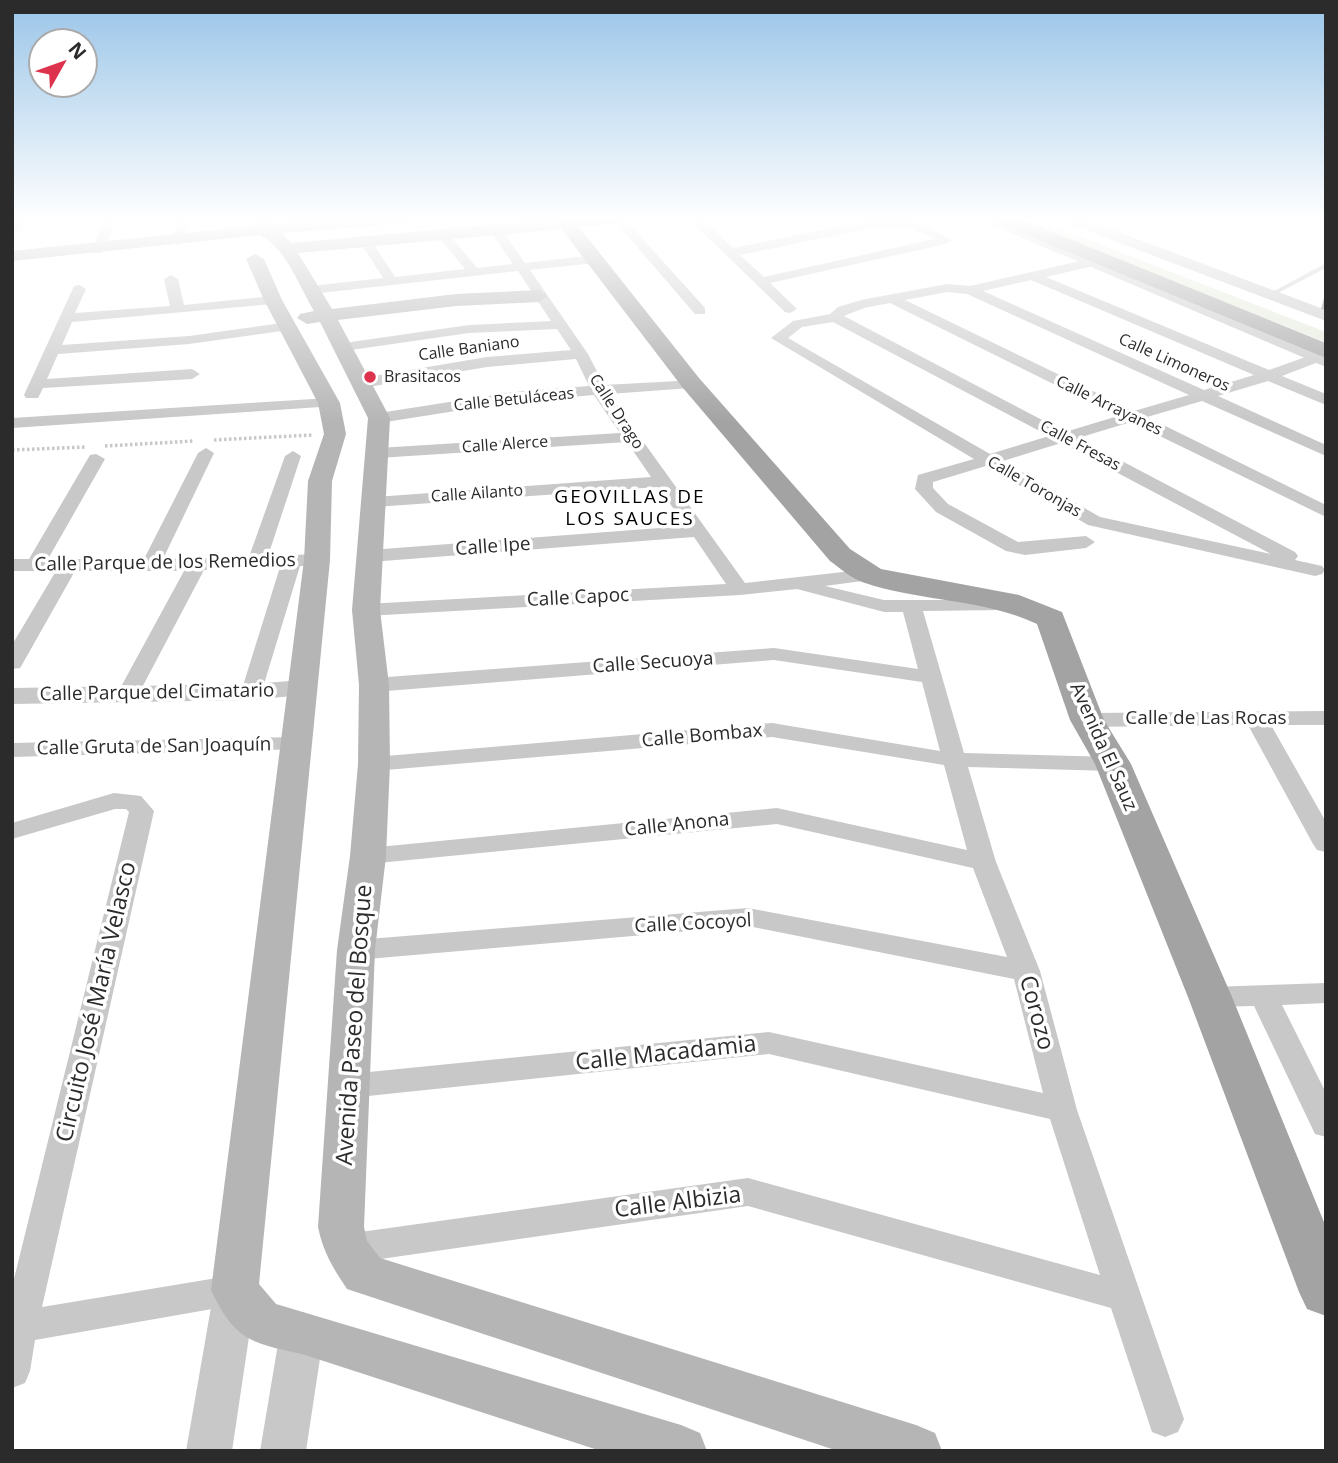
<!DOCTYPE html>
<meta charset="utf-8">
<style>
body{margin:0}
#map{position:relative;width:1338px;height:1463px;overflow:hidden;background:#fff;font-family:"Open Sans",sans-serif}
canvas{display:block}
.frame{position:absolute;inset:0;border:14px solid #2b2b2b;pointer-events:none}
.north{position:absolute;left:28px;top:28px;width:70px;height:70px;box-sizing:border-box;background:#fff;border:2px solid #aaa;border-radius:50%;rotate:50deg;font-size:19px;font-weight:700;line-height:28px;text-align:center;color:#2b2b2b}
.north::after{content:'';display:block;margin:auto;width:24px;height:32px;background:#dd334d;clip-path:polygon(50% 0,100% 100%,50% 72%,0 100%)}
</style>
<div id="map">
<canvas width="1338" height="1463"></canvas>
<div class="frame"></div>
<div class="north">N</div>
</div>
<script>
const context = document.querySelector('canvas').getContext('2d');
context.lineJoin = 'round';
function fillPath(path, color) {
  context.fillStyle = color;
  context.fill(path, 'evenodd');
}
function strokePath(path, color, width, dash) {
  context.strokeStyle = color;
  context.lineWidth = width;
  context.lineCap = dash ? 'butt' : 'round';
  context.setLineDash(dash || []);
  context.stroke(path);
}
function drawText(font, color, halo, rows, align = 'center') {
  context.font = font + ' "Open Sans",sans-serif';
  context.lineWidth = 7;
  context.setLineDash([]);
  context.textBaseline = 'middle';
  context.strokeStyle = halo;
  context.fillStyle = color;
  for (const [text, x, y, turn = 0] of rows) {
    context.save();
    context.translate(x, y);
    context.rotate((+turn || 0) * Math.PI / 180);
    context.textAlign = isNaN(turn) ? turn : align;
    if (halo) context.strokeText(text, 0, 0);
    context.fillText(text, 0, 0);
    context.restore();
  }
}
fillPath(new Path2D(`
 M 1020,218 L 1032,218 L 1326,332 L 1326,342 L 1118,260 Z`), '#e3e9d9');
strokePath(new Path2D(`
 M 214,440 L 313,435
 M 105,446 L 194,441
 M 12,450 L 86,447`), '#c8c8c8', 3.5, [2.5, 2.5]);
fillPath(new Path2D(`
 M 1326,263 L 1326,268 L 1272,296 L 1267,295 Z`), '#c8c8c8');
fillPath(new Path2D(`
 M 15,218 L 27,218 L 21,231 L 12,233 Z
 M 105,218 L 117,218 L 104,250 L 102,253 L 94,253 L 92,250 Z
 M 178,218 L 190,218 L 184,241 L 178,245 L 172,241 Z
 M 612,218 L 624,218 L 705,308 L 705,314 L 695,314 Z
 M 688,218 L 701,218 L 733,248 L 881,218 L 917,222 L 952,240 L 946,244 L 770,283 L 797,309 L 790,313 L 785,312 ZM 881,226 L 911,228 L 934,239 L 764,277 L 740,255 Z
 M 497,228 L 501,229 L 525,263 L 595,255 L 601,259 L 595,263 L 530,270 L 588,354 L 604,385 L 696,380 L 699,383 L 691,388 L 609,394 L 745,583 L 870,569 L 880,575 L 877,579 L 825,586 L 884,600 L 1011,600 L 1014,604 L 1011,608 L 1004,610 L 923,611 L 964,753 L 1113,757 L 1121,759 L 1125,764 L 1121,769 L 1113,771 L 968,767 L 996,862 L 1040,971 L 1077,1110 L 1184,1419 L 1178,1432 L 1165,1437 L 1152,1432 L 1111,1308 L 748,1206 L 346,1264 L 334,1259 L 329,1249 L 334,1239 L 346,1234 L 748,1178 L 1100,1275 L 1050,1119 L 769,1054 L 349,1098 L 338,1094 L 334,1086 L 338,1078 L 349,1074 L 769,1032 L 1043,1093 L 1014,979 L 748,926 L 356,960 L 346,957 L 342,950 L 346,943 L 356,940 L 748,908 L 1007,957 L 973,868 L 777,824 L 368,864 L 359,862 L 355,856 L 359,850 L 368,848 L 777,808 L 967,850 L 944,765 L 772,737 L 374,771 L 366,769 L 362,764 L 366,759 L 374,757 L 772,723 L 940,751 L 922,682 L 774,660 L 374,692 L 366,690 L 363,685 L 366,680 L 374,678 L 774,648 L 918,669 L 903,612 L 884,612 L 797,589 L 740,595 L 366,616 L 359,614 L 356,610 L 359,606 L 366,604 L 726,584 L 694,537 L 370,562 L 360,556 L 370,550 L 686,526 L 658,487 L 375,507 L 366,502 L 375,497 L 651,477 L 627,442 L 378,458 L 370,453 L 378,448 L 620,433 L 594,395 L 513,402 L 379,423 L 371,418 L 379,413 L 513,392 L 589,386 L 576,359 L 487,367 L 362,388 L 354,383 L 362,378 L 487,357 L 571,350 L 557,329 L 469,333 L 344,351 L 337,347 L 344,343 L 469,325 L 551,321 L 518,271 L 311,294 L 304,290 L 311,286 L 383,278 L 359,240 L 365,236 L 369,237 L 395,277 L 465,269 L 438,236 L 444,232 L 448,233 L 477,268 L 513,264 L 491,232 Z
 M 1093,258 L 1099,262 L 1098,265 L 1046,277 L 1269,370 L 1311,355 L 1321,355 L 1323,358 L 1321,361 L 1282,376 L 1326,394 L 1326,405 L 1268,381 L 1218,396 L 1326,445 L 1326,456 L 1202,401 L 1147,417 L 1326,505 L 1326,517 L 1131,422 L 1078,438 L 1295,552 L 1298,556 L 1295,560 L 1322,566 L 1325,570 L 1322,574 L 1315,576 L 1088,525 L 986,466 L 933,482 L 933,488 L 948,504 L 1018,542 L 1086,536 L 1095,542 L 1086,548 L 1025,555 L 1006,551 L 936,512 L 915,489 L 918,475 L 974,459 L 771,338 L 793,321 L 830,314 L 838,307 L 861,300 L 947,284 L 970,286 ZM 1031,280 L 1254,375 L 1204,390 L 983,291 ZM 947,292 L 967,294 L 1189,395 L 1134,411 L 905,300 ZM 890,303 L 1118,416 L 1065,432 L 844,316 L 864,308 ZM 833,322 L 1049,436 L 990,454 L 788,338 L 802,327 ZM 1061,443 L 1271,554 L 1100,517 L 1003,461 Z
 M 171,275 L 178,279 L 184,305 L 273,296 L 280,300 L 273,304 L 72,322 L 62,345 L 189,336 L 289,322 L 296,326 L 289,330 L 189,344 L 58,354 L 47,379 L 192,369 L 200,374 L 192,379 L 43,388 L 38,398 L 26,398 L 24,395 L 74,286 L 79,285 L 86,289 L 75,313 L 170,306 L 164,279 Z
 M 329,398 L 335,400 L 337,403 L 335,406 L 12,428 L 12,418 Z
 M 206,448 L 214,453 L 163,559 L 249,557 L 285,456 L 293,451 L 301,456 L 268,556 L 317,554 L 327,560 L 317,566 L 300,566 L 260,697 L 244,697 L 241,692 L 280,567 L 204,570 L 136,699 L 120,699 L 117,694 L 184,571 L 75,571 L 23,663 L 20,668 L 12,669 L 12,645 L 56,571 L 12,571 L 12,559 L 29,559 L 90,455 L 96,454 L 105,459 L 48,559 L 144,559 L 198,453 Z
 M 1326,711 L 1326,725 L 1271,725 L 1326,822 L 1326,852 L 1317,850 L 1313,844 L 1248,725 L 1087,727 L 1079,725 L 1076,720 L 1079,715 L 1087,713 Z
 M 295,737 L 303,739 L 307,744 L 303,749 L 12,757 L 12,743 Z
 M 114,793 L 141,796 L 154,811 L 42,1307 L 235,1275 L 247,1279 L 252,1290 L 247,1301 L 235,1305 L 35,1340 L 30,1371 L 25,1383 L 12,1388 L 12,1287 L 129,812 L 126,809 L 115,809 L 12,839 L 12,823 Z
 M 1326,983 L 1326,1003 L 1282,1005 L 1326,1093 L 1326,1137 L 1315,1134 L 1254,1006 L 1210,1007 L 1200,1004 L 1196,997 L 1200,990 L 1210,987 Z`), '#c8c8c8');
fillPath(new Path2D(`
 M 976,218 L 996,218 L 1326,355 L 1326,367 Z
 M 1060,218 L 1081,218 L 1326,310 L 1326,321 L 1062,221 Z
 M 302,680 L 312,682 L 315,688 L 312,694 L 252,700 L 12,704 L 12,688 L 252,684 Z
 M 235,1271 L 250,1277 L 256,1290 L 232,1451 L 186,1451 L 214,1290 L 220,1277 Z
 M 302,1312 L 317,1318 L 324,1332 L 306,1451 L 260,1451 L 280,1332 L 287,1318 Z`), '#c8c8c8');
fillPath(new Path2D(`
 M 254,218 L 270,218 L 270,224 L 331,218 L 417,218 L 409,223 L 282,233 L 291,243 L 566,218 L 574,223 L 566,228 L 531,232 L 298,253 L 332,309 L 456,294 L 539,290 L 548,296 L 539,302 L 456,306 L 338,320 L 390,418 L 380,610 L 389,685 L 390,764 L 386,856 L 375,950 L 364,1227 L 367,1241 L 380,1258 L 916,1425 L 935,1433 L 942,1451 L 838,1451 L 347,1289 C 333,1268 323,1252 318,1227 L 337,950 L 350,856 L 358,764 L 359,685 L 352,610 L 368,418 L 320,322 L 307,324 L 297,318 L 300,314 L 314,311 C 299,286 286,248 260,235 L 12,261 L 12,251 L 253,226 Z
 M 255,254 L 264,259 L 282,300 L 340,403 L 346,434 L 332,481 L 330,560 L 259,1284 L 276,1304 L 681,1425 L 700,1433 L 707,1451 L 601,1451 L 302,1354 C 252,1343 235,1341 211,1290 L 304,560 L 308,481 L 324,434 L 318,403 L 264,300 L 246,259 Z`), '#b5b5b5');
fillPath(new Path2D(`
 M 553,218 L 624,218 L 615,224 L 579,227 L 699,378 L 850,549 L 881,569 L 1019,595 L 1062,612 L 1104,720 L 1131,764 L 1232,997 L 1326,1227 L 1326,1316 L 1307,1309 L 1299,1292 L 1188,997 L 1095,764 L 1070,720 L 1037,624 C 982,598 919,602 862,582 C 851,578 840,568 830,561 L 683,388 Z
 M 993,218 L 1018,218 L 1326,343 L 1326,358 L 995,222 Z`), '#a3a3a3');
fillPath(new Path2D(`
 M 1325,294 L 1326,294 L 1326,310 L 1321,309 Z`), '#888');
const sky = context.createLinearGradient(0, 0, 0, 423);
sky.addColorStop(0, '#9ac5e8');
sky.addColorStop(0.52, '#fff');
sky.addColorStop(1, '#ffffff00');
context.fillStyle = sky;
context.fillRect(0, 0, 1338, 423);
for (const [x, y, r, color] of [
 [370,377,7,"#dd334d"]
]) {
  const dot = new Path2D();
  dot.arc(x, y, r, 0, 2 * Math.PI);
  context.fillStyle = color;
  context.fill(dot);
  strokePath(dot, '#fff', 2.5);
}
drawText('16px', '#2b2b2b', '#fff', [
 ["Calle Baniano",469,349,-8],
 ["Calle Limoneros",1174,363,24],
 ["Calle Betuláceas",514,400,-6],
 ["Calle Arrayanes",1109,406,26],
 ["Calle Drago",616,412,57],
 ["Calle Alerce",505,445,-4],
 ["Calle Fresas",1080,446,28],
 ["Calle Toronjas",1034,487,30],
 ["Calle Ailanto",477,494,-4]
]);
drawText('16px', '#2b2b2b', '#fff', [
 ["Brasitacos",384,377]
], 'left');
context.letterSpacing = '2px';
drawText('19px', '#000', '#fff', [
 ["GEOVILLAS DE",630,498],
 ["LOS SAUCES",630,520]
]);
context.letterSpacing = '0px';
drawText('19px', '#2b2b2b', '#fff', [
 ["Calle Ipe",493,547,-4],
 ["Calle Parque de los Remedios",165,563,-1],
 ["Calle Capoc",578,598,-3],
 ["Calle Secuoya",653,663,-4],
 ["Calle Parque del Cimatario",157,693,-1],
 ["Calle de Las Rocas",1206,719],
 ["Calle Bombax",702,736,-5],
 ["Calle Gruta de San Joaquín",154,747,-1],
 ["Avenida El Sauz",1103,747,66],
 ["Calle Anona",677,825,-6],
 ["Calle Cocoyol",693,924,-3]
]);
drawText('23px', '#2b2b2b', '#fff', [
 ["Circuito José María Velasco",97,1002,-77],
 ["Corozo",1036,1013,75],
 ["Avenida Paseo del Bosque",355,1025,-86],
 ["Calle Macadamia",666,1054,-6],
 ["Calle Albizia",678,1203,-7]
]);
</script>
